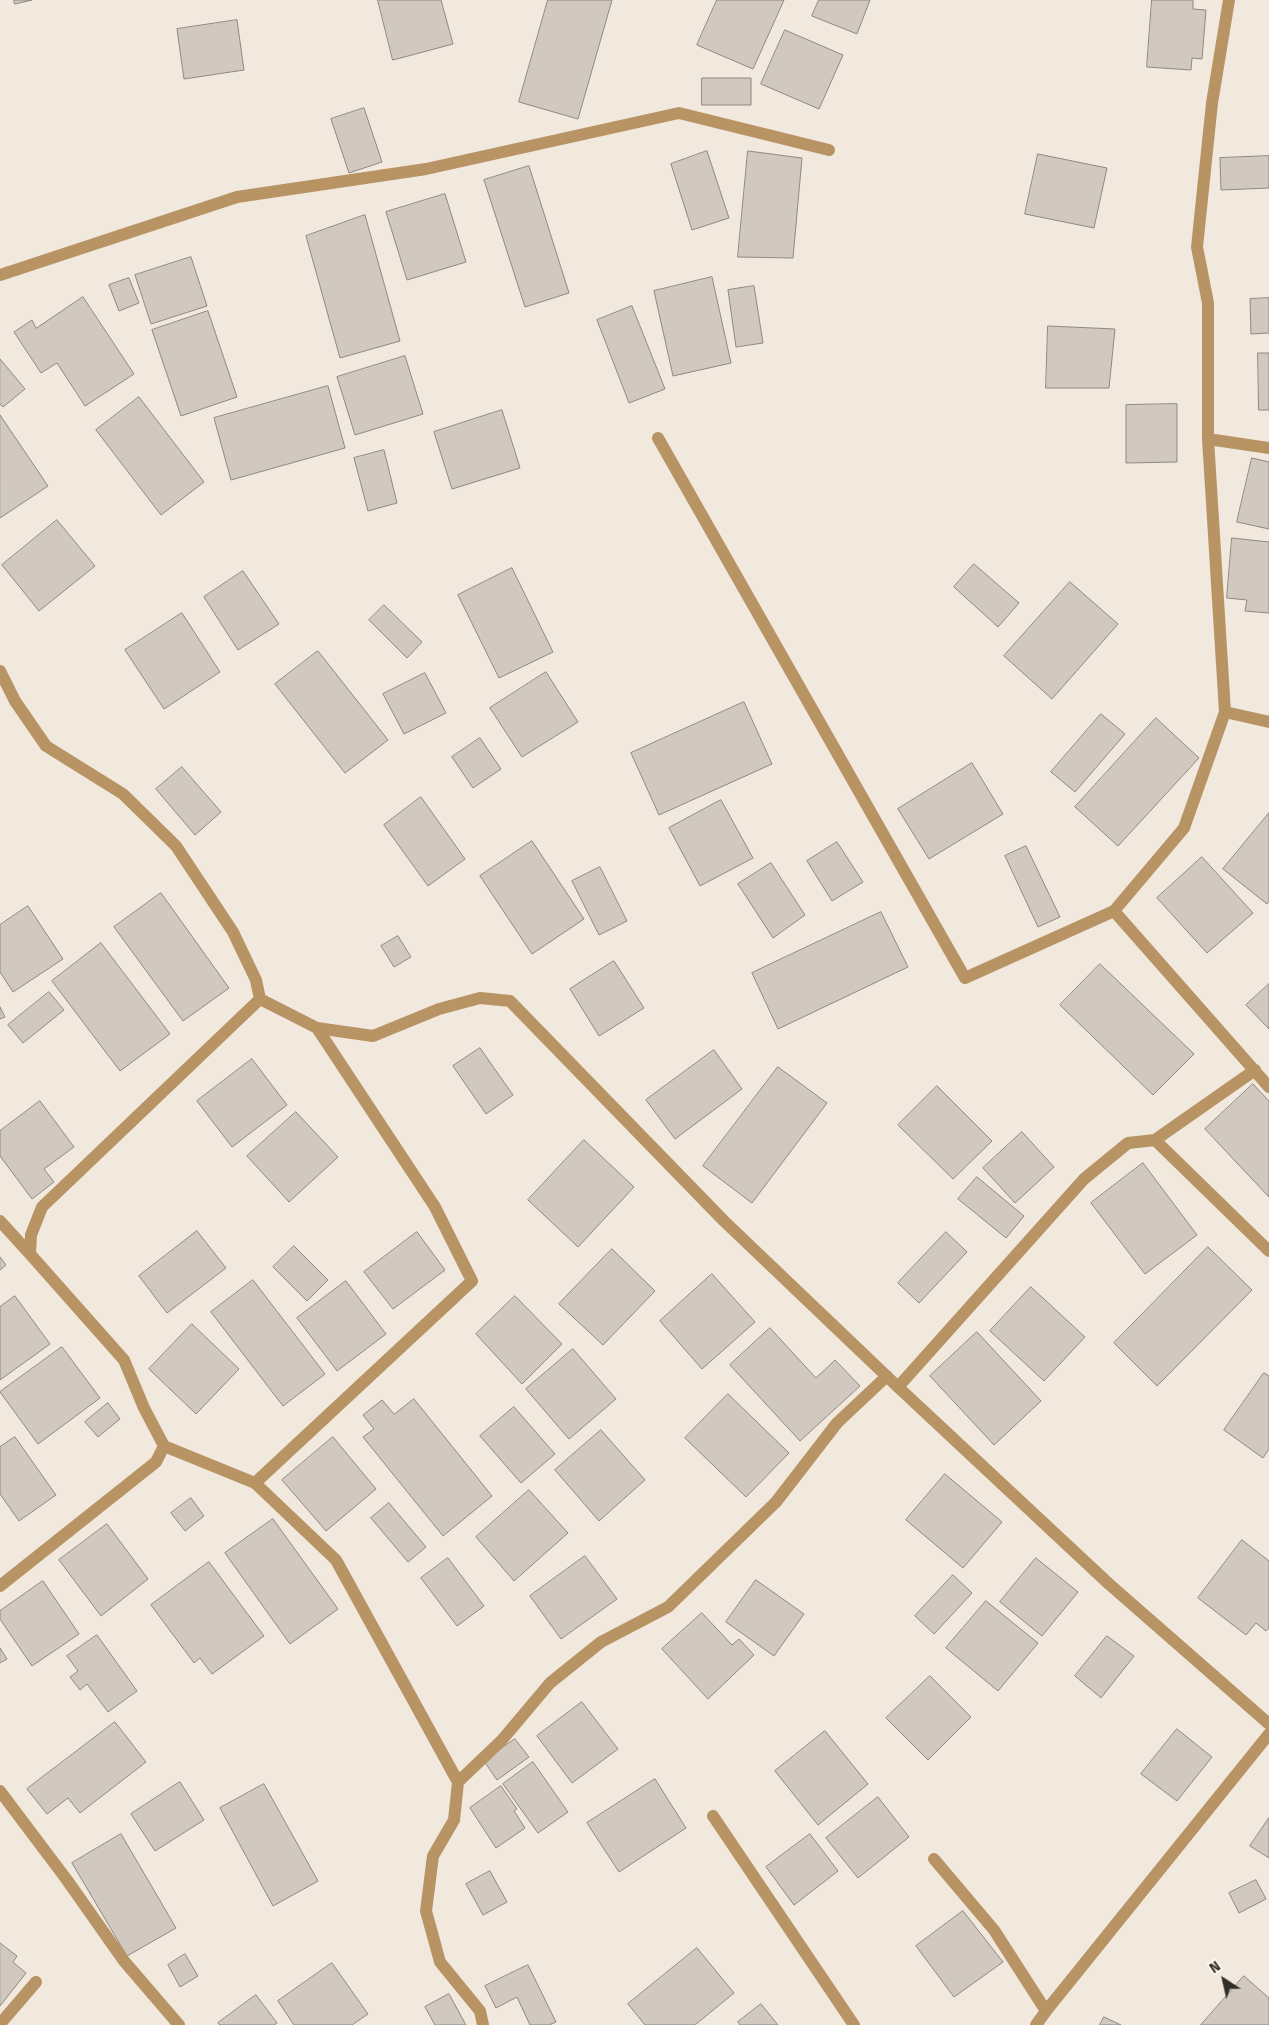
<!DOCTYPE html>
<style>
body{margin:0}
#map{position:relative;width:1269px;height:2025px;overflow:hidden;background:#f1e8de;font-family:"Fira Sans",sans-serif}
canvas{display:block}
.north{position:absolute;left:1199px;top:1955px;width:50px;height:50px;-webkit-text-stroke:4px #fef6eb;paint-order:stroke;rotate:325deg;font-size:14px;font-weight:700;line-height:20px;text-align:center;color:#312e2a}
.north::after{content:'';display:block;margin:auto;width:18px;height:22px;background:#312e2a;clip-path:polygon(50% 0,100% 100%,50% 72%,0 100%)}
</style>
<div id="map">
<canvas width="1269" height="2025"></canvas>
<div class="north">N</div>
</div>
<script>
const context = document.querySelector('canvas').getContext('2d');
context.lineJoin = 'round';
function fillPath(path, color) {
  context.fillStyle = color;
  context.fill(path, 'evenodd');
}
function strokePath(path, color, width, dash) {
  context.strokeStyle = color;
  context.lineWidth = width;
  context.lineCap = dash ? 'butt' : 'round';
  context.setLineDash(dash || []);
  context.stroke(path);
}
const building = new Path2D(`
 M 14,0 L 32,0 L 15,4 Z
 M 378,0 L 441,0 L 453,44 L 393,60 Z
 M 548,0 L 612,0 L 578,119 L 519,102 Z
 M 717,0 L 784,0 L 753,69 L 697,45 Z
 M 819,0 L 870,0 L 857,34 L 812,16 Z
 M 1152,0 L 1193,0 L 1193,9 L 1206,10 L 1202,59 L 1192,58 L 1191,70 L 1147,67 Z
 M 237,20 L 244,70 L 184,79 L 177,29 Z
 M 785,30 L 843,55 L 819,109 L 761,84 Z
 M 702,78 L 751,78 L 751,105 L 702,105 Z
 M 364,108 L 382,162 L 349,173 L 331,119 Z
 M 707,151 L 729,218 L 692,230 L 671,164 Z
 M 748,151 L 802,158 L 793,258 L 738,257 Z
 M 1038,154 L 1107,168 L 1094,228 L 1025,214 Z
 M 1269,156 L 1269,188 L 1221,190 L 1220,158 Z
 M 529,166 L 569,293 L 525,307 L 484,180 Z
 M 445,194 L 466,262 L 407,280 L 386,212 Z
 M 365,215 L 400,341 L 340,358 L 306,236 Z
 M 191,257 L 207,306 L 151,324 L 135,275 Z
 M 712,277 L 731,363 L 673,376 L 654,291 Z
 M 129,278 L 139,303 L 119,311 L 109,285 Z
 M 754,286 L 763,343 L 736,347 L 728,290 Z
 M 83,297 L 134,374 L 85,406 L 57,363 L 41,373 L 14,332 L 32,320 L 36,328 Z
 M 1269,298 L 1269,333 L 1251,334 L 1250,299 Z
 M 632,306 L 665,389 L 629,403 L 597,320 Z
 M 208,311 L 237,397 L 181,416 L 152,330 Z
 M 1048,326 L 1115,329 L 1109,388 L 1046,388 Z
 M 1258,353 L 1269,353 L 1269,410 L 1259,410 Z
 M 405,356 L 423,414 L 355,435 L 337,377 Z
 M 0,359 L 25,389 L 3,407 L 0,404 Z
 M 328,386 L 345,448 L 231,480 L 214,418 Z
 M 139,397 L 204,482 L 161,515 L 96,430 Z
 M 1177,404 L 1177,462 L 1126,463 L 1126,405 Z
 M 502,410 L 520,468 L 452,489 L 434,432 Z
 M 0,415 L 48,486 L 0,518 Z
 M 384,450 L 397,503 L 368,511 L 354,458 Z
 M 1252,458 L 1269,462 L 1269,529 L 1237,522 Z
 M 57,520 L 95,566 L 39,611 L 2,565 Z
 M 1232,538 L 1269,542 L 1269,613 L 1245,611 L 1247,600 L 1227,598 Z
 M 974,564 L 1019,603 L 998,627 L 954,587 Z
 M 512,568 L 553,652 L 499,678 L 458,595 Z
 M 243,571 L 279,624 L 238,650 L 204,597 Z
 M 1070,582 L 1118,624 L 1052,699 L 1004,656 Z
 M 384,605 L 422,642 L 407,658 L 369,620 Z
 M 182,613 L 220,672 L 164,709 L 125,650 Z
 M 318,651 L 388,740 L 345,773 L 275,684 Z
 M 546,672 L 578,722 L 522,757 L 490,708 Z
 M 425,673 L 446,713 L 404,734 L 383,694 Z
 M 744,702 L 772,764 L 659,815 L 631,753 Z
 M 1101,714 L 1125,734 L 1075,792 L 1051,772 Z
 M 1156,718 L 1199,758 L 1118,846 L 1075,807 Z
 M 480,738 L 501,769 L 473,788 L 452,757 Z
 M 972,763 L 1003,814 L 929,859 L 898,809 Z
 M 182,767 L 221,812 L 195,835 L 156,789 Z
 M 421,797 L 465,859 L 428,886 L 384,825 Z
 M 721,800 L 753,858 L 700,886 L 669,828 Z
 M 1269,813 L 1269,901 L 1267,904 L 1223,869 Z
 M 532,841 L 584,919 L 532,954 L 480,876 Z
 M 837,842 L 863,882 L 832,901 L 807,861 Z
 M 1026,846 L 1060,917 L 1038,927 L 1005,856 Z
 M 1202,857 L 1253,913 L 1207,953 L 1157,898 Z
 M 771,863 L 805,915 L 773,938 L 738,884 Z
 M 600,867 L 627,921 L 599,935 L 572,881 Z
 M 161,893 L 229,988 L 183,1021 L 114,927 Z
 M 28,906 L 63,959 L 13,992 L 0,972 L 0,925 Z
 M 881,912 L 908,967 L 778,1029 L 752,973 Z
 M 398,936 L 411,957 L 394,967 L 381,946 Z
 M 101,943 L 170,1034 L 120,1071 L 52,981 Z
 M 614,961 L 644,1008 L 599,1036 L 570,989 Z
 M 1100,964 L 1194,1054 L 1153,1095 L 1060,1005 Z
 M 1269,984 L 1269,1029 L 1246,1005 Z
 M 49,992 L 64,1010 L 23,1043 L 8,1025 Z
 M 0,1007 L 5,1017 L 0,1019 Z
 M 480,1048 L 513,1095 L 486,1114 L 453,1066 Z
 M 714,1050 L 742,1089 L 675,1139 L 646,1100 Z
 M 252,1059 L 287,1105 L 232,1147 L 197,1101 Z
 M 778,1067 L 827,1103 L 752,1203 L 703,1166 Z
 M 1253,1084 L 1269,1101 L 1269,1197 L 1205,1129 Z
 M 937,1086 L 992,1141 L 953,1179 L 898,1125 Z
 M 40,1101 L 74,1147 L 44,1169 L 54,1182 L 32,1199 L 0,1156 L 0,1131 Z
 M 296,1112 L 338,1157 L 289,1202 L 247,1156 Z
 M 1022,1132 L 1054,1167 L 1015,1203 L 983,1168 Z
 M 584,1140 L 634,1187 L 578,1247 L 528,1200 Z
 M 1143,1163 L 1197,1235 L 1145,1274 L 1091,1203 Z
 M 977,1177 L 1024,1216 L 1006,1238 L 958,1199 Z
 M 197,1231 L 226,1268 L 167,1313 L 139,1276 Z
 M 417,1232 L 445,1270 L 393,1309 L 364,1272 Z
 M 946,1232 L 967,1252 L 919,1303 L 898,1283 Z
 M 294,1246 L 328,1280 L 307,1301 L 273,1267 Z
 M 1208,1247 L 1252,1290 L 1157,1386 L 1114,1343 Z
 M 612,1249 L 655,1291 L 603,1345 L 559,1304 Z
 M 0,1257 L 6,1265 L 0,1270 Z
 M 712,1274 L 755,1322 L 702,1369 L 660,1321 Z
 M 253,1280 L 325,1374 L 283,1406 L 211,1312 Z
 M 346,1281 L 386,1334 L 337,1371 L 297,1318 Z
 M 1031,1287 L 1085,1337 L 1044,1381 L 990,1331 Z
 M 15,1296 L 50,1344 L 0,1380 L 0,1307 Z
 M 515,1296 L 562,1344 L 522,1384 L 476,1334 Z
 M 192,1324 L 239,1369 L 196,1414 L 149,1369 Z
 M 770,1328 L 816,1378 L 835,1360 L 860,1386 L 800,1441 L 730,1365 Z
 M 977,1332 L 1041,1401 L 994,1445 L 930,1376 Z
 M 62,1347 L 100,1398 L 38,1444 L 0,1392 Z
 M 573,1349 L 616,1399 L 569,1439 L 526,1389 Z
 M 1264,1373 L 1269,1376 L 1269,1449 L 1263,1458 L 1224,1430 Z
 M 728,1394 L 789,1453 L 746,1497 L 685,1438 Z
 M 414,1399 L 492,1496 L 443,1536 L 363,1437 L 374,1429 L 363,1415 L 382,1400 L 394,1414 Z
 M 108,1403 L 120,1419 L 98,1437 L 85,1422 Z
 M 514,1407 L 555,1454 L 521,1483 L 480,1436 Z
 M 601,1430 L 645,1480 L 599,1521 L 555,1470 Z
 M 15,1437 L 56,1495 L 19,1521 L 0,1494 L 0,1447 Z
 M 333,1437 L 376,1489 L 326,1531 L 282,1480 Z
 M 945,1474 L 1002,1522 L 963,1568 L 906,1520 Z
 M 529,1490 L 568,1533 L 514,1581 L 476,1537 Z
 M 191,1498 L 204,1516 L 185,1531 L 171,1513 Z
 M 389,1503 L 426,1547 L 408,1562 L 371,1518 Z
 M 273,1519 L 338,1609 L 290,1644 L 225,1553 Z
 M 107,1524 L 148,1579 L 101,1616 L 59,1560 Z
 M 1242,1540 L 1269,1561 L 1269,1628 L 1266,1631 L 1256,1623 L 1246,1635 L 1198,1598 Z
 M 585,1556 L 617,1599 L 561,1639 L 530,1596 Z
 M 448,1558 L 484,1606 L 457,1626 L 421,1578 Z
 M 1036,1558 L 1078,1592 L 1042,1636 L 1000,1602 Z
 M 209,1562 L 264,1636 L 212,1674 L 200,1658 L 194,1663 L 151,1605 Z
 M 953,1575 L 972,1593 L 934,1634 L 915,1616 Z
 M 756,1580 L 804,1614 L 774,1656 L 726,1622 Z
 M 43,1581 L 79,1634 L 32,1666 L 0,1619 L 0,1611 Z
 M 986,1601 L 1038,1643 L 998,1691 L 946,1648 Z
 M 702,1613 L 732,1645 L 739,1639 L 754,1655 L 708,1699 L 662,1649 Z
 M 97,1635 L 137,1691 L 108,1712 L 87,1684 L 80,1690 L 70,1677 L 78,1671 L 67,1656 Z
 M 1107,1636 L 1134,1656 L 1101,1698 L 1075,1676 Z
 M 0,1648 L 7,1659 L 0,1663 Z
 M 930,1676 L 971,1717 L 928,1760 L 886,1718 Z
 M 582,1702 L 618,1749 L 572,1783 L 537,1736 Z
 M 115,1722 L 146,1762 L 80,1813 L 68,1798 L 47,1814 L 27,1789 Z
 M 1177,1729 L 1212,1757 L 1177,1801 L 1141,1774 Z
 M 825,1731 L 868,1784 L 818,1825 L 775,1771 Z
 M 515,1739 L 529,1757 L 497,1780 L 484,1761 Z
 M 533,1762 L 568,1812 L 538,1833 L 503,1784 Z
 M 655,1779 L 686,1828 L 619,1872 L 587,1823 Z
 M 180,1782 L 204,1820 L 155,1851 L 131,1814 Z
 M 264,1784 L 318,1881 L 273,1906 L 220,1808 Z
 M 501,1786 L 517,1809 L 514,1811 L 525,1828 L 496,1848 L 470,1808 Z
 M 878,1797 L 909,1837 L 858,1878 L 826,1838 Z
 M 1269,1818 L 1269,1858 L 1250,1846 Z
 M 121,1834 L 176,1928 L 127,1956 L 72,1863 Z
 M 810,1834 L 838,1871 L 794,1905 L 766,1867 Z
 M 490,1871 L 507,1902 L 483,1915 L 466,1884 Z
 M 1256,1880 L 1266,1899 L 1239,1913 L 1229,1893 Z
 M 963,1911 L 1003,1962 L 954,1997 L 916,1946 Z
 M 0,1943 L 17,1956 L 13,1962 L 26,1973 L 0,2006 Z
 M 697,1948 L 734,1993 L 695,2025 L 645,2025 L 628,2004 Z
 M 185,1954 L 198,1976 L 180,1987 L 168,1965 Z
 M 332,1963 L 368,2014 L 352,2025 L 294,2025 L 278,2001 Z
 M 528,1965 L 556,2022 L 549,2025 L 530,2025 L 517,1997 L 496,2008 L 485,1986 Z
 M 1244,1976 L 1269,1998 L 1269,2025 L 1201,2025 Z
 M 449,1994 L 466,2025 L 435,2025 L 425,2007 Z
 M 256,1995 L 277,2023 L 274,2025 L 220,2025 L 218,2023 Z
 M 761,2004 L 778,2025 L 740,2025 L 738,2022 Z
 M 1104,2017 L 1121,2025 L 1100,2025 Z`);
fillPath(building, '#d1c9bf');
strokePath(building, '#90887f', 1);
strokePath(new Path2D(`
 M 0,275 L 237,197 L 426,169 L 679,113 L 829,150
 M 658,438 L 965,978 L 1114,911 L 1184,828 L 1225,712 L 1208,439 L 1208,303 L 1197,247 L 1212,103 L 1229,0
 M 1208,439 L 1269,448
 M 0,671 L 15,701 L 46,746 L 123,794 L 176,846 L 233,932 L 256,980 L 260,999
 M 1225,712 L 1269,722
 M 1114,911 L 1269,1087
 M 260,999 L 42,1207 L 31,1235 L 30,1254 L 124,1360 L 144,1408 L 164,1446 L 255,1483 L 336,1560 L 458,1782 L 454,1820 L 433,1856 L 426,1911 L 440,1962 L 480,2011 L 483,2025
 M 260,999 L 317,1028 L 373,1036 L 439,1009 L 480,998 L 510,1001 L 724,1221 L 898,1387 L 1109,1584 L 1269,1724
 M 1155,1140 L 1255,1070
 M 0,1221 L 30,1254
 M 898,1387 L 1084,1179 L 1128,1143 L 1155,1140 L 1269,1251
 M 255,1483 L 472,1281 L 435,1207 L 317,1028
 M 0,1586 L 156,1462 L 164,1446
 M 458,1782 L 502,1740 L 550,1683 L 601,1642 L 668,1607 L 776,1502 L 837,1423 L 887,1376
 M 0,1791 L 67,1880 L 124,1961 L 179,2025
 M 713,1816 L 854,2025
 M 934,1859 L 994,1930 L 1046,2011
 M 0,2024 L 36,1982
 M 1036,2025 L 1046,2011 L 1269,1734`), '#b89364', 12);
</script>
